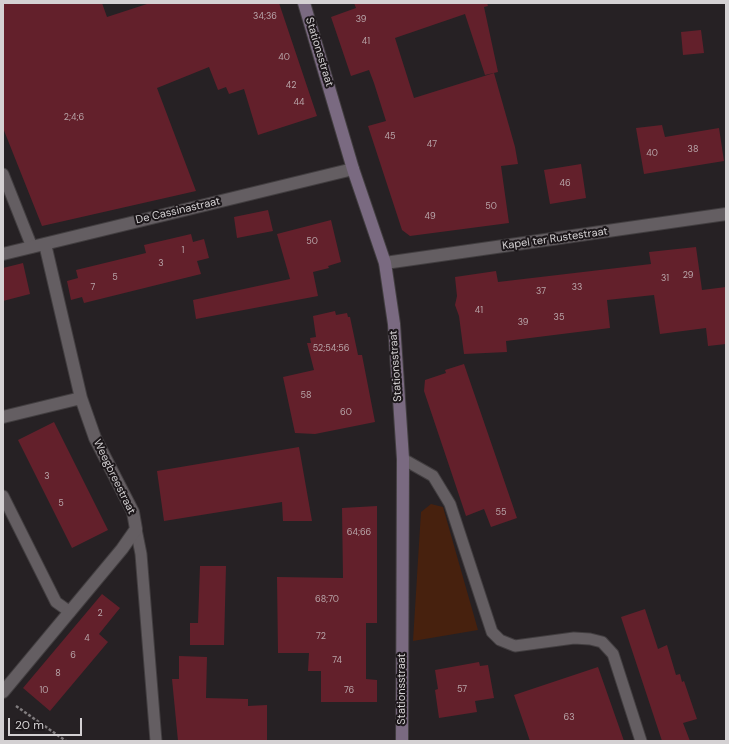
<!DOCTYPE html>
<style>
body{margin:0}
#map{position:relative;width:729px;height:744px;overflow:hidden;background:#262124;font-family:"DM Sans",sans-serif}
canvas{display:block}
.frame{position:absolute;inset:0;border:4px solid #d4d1d3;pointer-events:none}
.scale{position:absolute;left:8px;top:718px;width:74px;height:18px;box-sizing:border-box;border:2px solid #d4d1d3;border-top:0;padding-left:5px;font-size:12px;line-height:14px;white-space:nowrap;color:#d4d1d3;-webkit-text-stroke:3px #1c171a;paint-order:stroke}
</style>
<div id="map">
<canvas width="729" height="744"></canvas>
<div class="frame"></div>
<div class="scale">20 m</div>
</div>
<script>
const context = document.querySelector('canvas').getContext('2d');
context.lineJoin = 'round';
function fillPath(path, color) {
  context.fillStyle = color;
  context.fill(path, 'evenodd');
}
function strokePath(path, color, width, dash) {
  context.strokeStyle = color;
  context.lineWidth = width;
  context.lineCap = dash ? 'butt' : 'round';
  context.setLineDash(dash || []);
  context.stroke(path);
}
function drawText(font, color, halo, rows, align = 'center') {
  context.font = font + ' "DM Sans",sans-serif';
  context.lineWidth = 4;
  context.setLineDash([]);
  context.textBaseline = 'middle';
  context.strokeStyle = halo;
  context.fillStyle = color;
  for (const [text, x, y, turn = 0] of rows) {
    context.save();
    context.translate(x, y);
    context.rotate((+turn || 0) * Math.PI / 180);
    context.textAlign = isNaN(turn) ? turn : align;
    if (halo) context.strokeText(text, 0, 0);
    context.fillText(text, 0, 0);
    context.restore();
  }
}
fillPath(new Path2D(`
 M 431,504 L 443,507 L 478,630 L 413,641 L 421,512 Z`), '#47210e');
fillPath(new Path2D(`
 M 3,3 L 102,3 L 107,17 L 150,3 L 279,3 L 317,116 L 258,135 L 244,89 L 229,94 L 226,87 L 218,90 L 209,67 L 157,88 L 196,191 L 42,226 L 3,128 Z
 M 354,3 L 487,3 L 488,6 L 484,7 L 498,72 L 485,75 L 465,14 L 395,38 L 414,98 L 494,73 L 515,147 L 518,164 L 501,166 L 509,223 L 410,236 L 402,230 L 368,126 L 386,121 L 374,83 L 369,70 L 351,76 L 331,17 L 356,8 Z
 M 701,30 L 704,53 L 683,55 L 681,32 Z
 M 662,125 L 665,137 L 719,128 L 724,161 L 644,174 L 636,128 Z
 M 581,164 L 586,198 L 550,204 L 544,170 Z
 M 268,210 L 273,231 L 237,238 L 234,217 Z
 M 331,220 L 341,262 L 328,266 L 329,268 L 313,272 L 318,296 L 196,319 L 193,300 L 290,279 L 277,234 Z
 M 191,234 L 193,242 L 204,239 L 209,258 L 197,261 L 201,274 L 84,303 L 82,297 L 71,300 L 67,281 L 78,278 L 76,270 L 146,253 L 144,245 Z
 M 696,247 L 702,290 L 726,287 L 726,344 L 708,346 L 706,328 L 660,334 L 654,295 L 607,300 L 610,328 L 506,341 L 507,352 L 464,354 L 459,316 L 455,305 L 457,296 L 455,277 L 496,271 L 498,282 L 651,264 L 649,252 Z
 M 23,263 L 30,294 L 3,301 L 3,268 Z
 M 335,311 L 336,315 L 347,313 L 348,317 L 350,317 L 358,355 L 362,355 L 375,422 L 315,434 L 295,433 L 283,377 L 314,370 L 307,343 L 311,343 L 310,338 L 316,337 L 313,316 Z
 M 464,364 L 517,518 L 491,527 L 484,509 L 466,516 L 424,391 L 425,380 L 446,373 L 445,370 Z
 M 54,422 L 108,530 L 72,548 L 18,440 Z
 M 299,447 L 312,521 L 283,521 L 282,502 L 164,521 L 157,471 Z
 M 377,506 L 377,623 L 366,623 L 366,679 L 377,680 L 377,702 L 321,702 L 321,671 L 308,671 L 309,653 L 278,653 L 277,577 L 343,578 L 342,508 Z
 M 200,566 L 226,566 L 224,645 L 190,645 L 190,623 L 198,623 Z
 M 102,594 L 120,608 L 99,634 L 108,642 L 50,711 L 23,688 Z
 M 645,609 L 658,649 L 667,645 L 676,675 L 680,674 L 682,682 L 684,681 L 697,719 L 683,723 L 690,741 L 662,741 L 621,617 Z
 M 179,656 L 207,657 L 206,698 L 248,699 L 248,706 L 267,705 L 267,741 L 178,741 L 172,679 L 179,679 Z
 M 479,662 L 480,666 L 488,665 L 494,698 L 475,701 L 477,712 L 439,718 L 435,690 L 438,689 L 435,670 Z
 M 598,667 L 624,741 L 530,741 L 514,695 Z`), '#63202b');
const lane = new Path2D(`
 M 3,174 L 32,247
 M 403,459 L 433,476 L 450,504 L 492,632 L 500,640 L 515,646 L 574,638 L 590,639 L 602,642 L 613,654 L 641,741
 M 3,496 L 56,602 L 70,612
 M 136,529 L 141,554 L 156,741`);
const street = new Path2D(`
 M 3,254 L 353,169
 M 385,263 L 726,214
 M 3,417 L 81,398
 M 3,692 L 122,549 L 136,529 L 133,512 L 95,438 L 81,398 L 45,244`);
const secondary = new Path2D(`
 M 304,3 L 353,169 L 385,263 L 394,324 L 403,459 L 402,741`);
strokePath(lane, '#423e40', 13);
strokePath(street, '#423e40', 14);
strokePath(secondary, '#423e40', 14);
strokePath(new Path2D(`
 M 16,706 L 66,741`), '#807c7e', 2.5, [3, 2]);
strokePath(lane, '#645e62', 11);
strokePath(street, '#645e62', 12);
strokePath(secondary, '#7a6a81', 12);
drawText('9px', '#b8a5a9', null, [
 ["34;36",265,17],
 ["39",361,20],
 ["41",366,42],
 ["40",284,58],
 ["42",291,86],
 ["44",299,103],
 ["2;4;6",74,118],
 ["45",390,137],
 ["47",432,145],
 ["38",693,150],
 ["40",652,154],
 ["46",565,184],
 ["50",491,207],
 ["49",430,217],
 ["50",312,242],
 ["1",183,251],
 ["3",161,264],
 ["29",688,276],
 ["5",115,278],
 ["31",665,279],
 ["7",93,288],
 ["33",577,288],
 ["37",541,292],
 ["41",479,311],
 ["35",559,318],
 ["39",523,323],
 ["52;54;56",331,349],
 ["58",306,396],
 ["60",346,413],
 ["3",47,477],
 ["5",61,504],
 ["55",501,513],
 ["64;66",359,533],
 ["68;70",327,600],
 ["2",100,614],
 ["72",321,637],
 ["4",87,639],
 ["6",73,656],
 ["74",337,661],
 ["8",58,674],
 ["57",462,690],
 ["10",44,691],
 ["76",349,691],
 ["63",569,718]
]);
drawText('11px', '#d4d1d3', '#1c171a', [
 ["Stationsstraat",319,52,73],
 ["De Cassinastraat",178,211,-13],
 ["Kapel ter Rustestraat",555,239,-8],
 ["Stationsstraat",396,366,-94],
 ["Weegbreestraat",114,477,64],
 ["Stationsstraat",402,689,-90]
]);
</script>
